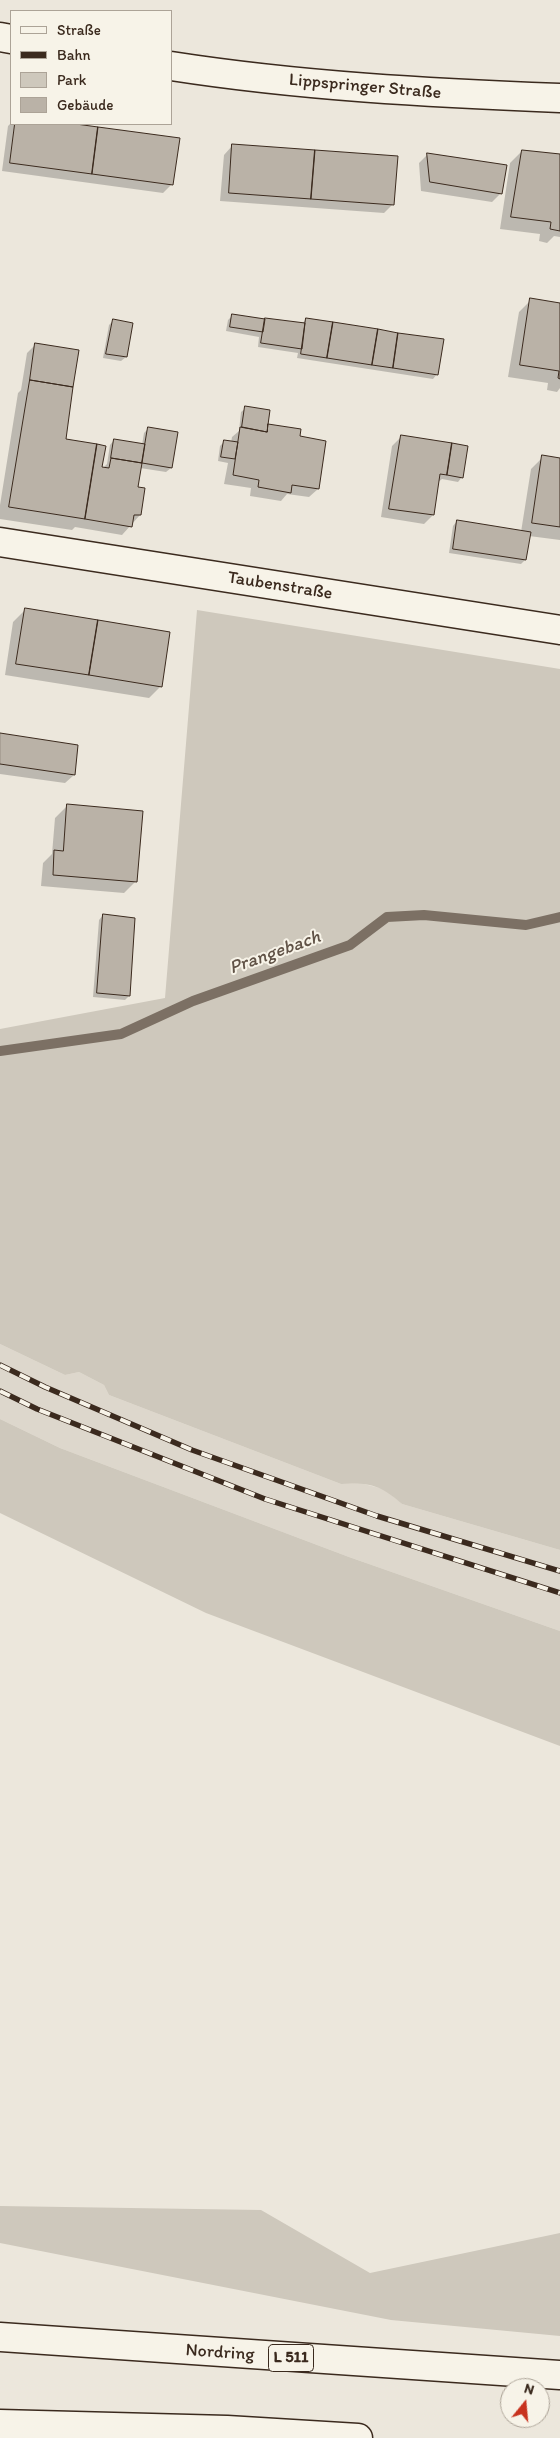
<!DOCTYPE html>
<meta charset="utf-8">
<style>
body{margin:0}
#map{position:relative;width:560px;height:2438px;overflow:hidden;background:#ece7dc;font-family:Itim,sans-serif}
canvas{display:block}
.legend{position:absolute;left:10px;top:10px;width:162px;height:115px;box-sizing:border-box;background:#f7f3e8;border:1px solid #aca397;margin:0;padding:6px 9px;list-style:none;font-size:15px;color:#3b2a1e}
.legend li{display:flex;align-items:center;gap:10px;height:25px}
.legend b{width:25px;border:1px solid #aca397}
.north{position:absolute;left:500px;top:2378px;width:50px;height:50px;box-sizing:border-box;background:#f7f3e8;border:1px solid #aca397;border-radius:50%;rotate:17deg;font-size:14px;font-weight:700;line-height:20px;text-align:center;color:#3b2a1e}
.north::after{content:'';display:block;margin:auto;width:18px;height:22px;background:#c8321e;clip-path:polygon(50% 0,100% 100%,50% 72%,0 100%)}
</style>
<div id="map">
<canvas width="560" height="2438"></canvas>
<ul class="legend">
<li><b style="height:6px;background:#f7f3e8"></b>Straße</li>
<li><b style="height:6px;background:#3b2a1e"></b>Bahn</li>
<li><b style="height:14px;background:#cec8bc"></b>Park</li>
<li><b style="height:14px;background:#bab2a7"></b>Gebäude</li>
</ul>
<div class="north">N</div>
</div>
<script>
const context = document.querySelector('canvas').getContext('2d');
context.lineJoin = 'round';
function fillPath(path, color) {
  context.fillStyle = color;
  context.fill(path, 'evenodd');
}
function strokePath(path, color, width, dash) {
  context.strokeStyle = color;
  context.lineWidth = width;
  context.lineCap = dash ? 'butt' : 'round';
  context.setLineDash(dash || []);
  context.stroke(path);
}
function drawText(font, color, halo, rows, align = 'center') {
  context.font = font + ' Itim,sans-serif';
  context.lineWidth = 4;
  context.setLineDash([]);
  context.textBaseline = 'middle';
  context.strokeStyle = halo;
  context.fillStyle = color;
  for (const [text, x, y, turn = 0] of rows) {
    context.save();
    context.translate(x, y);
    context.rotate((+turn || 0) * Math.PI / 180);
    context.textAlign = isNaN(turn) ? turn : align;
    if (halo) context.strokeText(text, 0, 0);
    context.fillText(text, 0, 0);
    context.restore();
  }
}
fillPath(new Path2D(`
 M 0,1344 L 65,1375 L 79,1372 L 104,1385 L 109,1395 L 341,1484 L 360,1483 L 387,1490 L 402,1504 L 560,1550 L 560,1631 L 349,1557 L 60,1448 L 0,1419 Z`), '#ddd7cc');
fillPath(new Path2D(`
 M 197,610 L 560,669 L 560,1550 L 402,1504 C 381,1485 368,1482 341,1484 L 109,1395 L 104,1385 L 79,1372 L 65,1375 L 0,1344 L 0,1029 L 165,998 Z
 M 0,1419 L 60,1448 L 349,1557 L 560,1631 L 560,1746 L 206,1613 L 0,1513 Z
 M 0,2206 L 261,2210 L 370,2273 L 560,2233 L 560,2336 L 391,2320 L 0,2243 Z`), '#cec8bc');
fillPath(new Path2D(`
 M 11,123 L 66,124 L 178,139 L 172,184 L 163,193 L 2,171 L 8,126 Z
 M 232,146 L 393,204 L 384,213 L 220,201 L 224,155 Z
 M 522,151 L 560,157 L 560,237 L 554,236 L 547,243 L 539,241 L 540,234 L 500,229 L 510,163 Z
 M 428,154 L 501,193 L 492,202 L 421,191 L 419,163 Z
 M 531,300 L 560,304 L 560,388 L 557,392 L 547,390 L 548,383 L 508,377 L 519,312 Z
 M 233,315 L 302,324 L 306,319 L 437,374 L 433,379 L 297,358 L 298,353 L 258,347 L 259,337 L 226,331 L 228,320 Z
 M 113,321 L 126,357 L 121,361 L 103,358 L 109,325 Z
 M 36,344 L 64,440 L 101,470 L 107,464 L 110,445 L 114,440 L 142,445 L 144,433 L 148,429 L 171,468 L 166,472 L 140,468 L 137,488 L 140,515 L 122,535 L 75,527 L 72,530 L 0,519 L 0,505 L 18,393 L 21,390 L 27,353 Z
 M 246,408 L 266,427 L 299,437 L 318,489 L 309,497 L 287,494 L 281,501 L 250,496 L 251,488 L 224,484 L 228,463 L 218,461 L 220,446 L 224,442 L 231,443 L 232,437 L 239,431 L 241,412 Z
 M 401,437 L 462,477 L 458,482 L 442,479 L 437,483 L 433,515 L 424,524 L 381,517 L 392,446 Z
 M 543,457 L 560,459 L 560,547 L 560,540 L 529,536 L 525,560 L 521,564 L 449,553 L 453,526 L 457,521 L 521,532 L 531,469 Z
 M 25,610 L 161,686 L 149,698 L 5,675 L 13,622 Z
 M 0,734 L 74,775 L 65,783 L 0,774 Z
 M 67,806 L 136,881 L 124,893 L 41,886 L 43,863 L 52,854 L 55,818 Z
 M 103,915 L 129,996 L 125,1000 L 93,997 L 99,920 Z`), '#0003');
strokePath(new Path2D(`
 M 0,1051 L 121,1034 L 193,1001 L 350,945 L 387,917 L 424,915 L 526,925 L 560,917`), '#7c7064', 10);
const building = new Path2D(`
 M 15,124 L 76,124 L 98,127 L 92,174 L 10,163 Z
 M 98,127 L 180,138 L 173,185 L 92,174 Z
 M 232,144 L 315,150 L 311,199 L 229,193 Z
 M 315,150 L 398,156 L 394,205 L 311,199 Z
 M 522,150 L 560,154 L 560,231 L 550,229 L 551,222 L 511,217 Z
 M 427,153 L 507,165 L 502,194 L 430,182 Z
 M 530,298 L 560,303 L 560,379 L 558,378 L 559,371 L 520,365 Z
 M 232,314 L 265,319 L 263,332 L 230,327 Z
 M 265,318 L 305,323 L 302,349 L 261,343 Z
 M 306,318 L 333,322 L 327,358 L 301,354 Z
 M 113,319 L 133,323 L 127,357 L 106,354 Z
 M 333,322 L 378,329 L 372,365 L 327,358 Z
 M 378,329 L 398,333 L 393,368 L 372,365 Z
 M 398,333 L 444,339 L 438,375 L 393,368 Z
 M 35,343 L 79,350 L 73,387 L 30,380 Z
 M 30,380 L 73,387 L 66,439 L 97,444 L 85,519 L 9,507 Z
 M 245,406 L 270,410 L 267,432 L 242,427 Z
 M 268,424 L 301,429 L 300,436 L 326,441 L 319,489 L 292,485 L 291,493 L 258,487 L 259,480 L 233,475 L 240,427 L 267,432 Z
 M 148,427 L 178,432 L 172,468 L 142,463 Z
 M 401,435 L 452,443 L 447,475 L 440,474 L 434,515 L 389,509 Z
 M 114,439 L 145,444 L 142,463 L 111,458 Z
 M 224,440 L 238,442 L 235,459 L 221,457 Z
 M 452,443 L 468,446 L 463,478 L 447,475 Z
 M 97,444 L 106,446 L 102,467 L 109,468 L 111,458 L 142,463 L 138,487 L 145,488 L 141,515 L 134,515 L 132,527 L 85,519 Z
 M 542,455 L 560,458 L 560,527 L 532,523 Z
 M 457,520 L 531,532 L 526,560 L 453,549 Z
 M 25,608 L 98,620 L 89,675 L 16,664 Z
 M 98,620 L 170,632 L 162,687 L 89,675 Z
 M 0,733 L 78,745 L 75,775 L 0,764 Z
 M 67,804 L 143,811 L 137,882 L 53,875 L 54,850 L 63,851 Z
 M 103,914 L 135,918 L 130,996 L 97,993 Z`);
fillPath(building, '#bab2a7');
strokePath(building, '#3b2a1e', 1);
const minor = new Path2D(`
 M 0,37 L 11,39
 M 171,66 C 300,86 430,93 560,98
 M 0,542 L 560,630`);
const major = new Path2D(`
 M 0,2337 L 560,2375
 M 0,2424 L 227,2430 L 358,2438`);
strokePath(minor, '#3b2a1e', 31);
strokePath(major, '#3b2a1e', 31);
strokePath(minor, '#f7f3e8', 28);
strokePath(major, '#f7f3e8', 28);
const rail = new Path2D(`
 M 0,1365 L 45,1387 L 192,1450 L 377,1516 L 560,1571
 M 0,1391 L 37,1409 L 265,1499 L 560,1593`);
strokePath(rail, '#3b2a1e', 5.5);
strokePath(rail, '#f7f3e8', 4, [11]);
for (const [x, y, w] of [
 [291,2358,45]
]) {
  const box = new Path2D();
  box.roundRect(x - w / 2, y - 13.5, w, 27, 4);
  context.fillStyle = '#f7f3e8';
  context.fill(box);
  strokePath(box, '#3b2a1e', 1);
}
drawText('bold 16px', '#3b2a1e', null, [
 ["L 511",291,2358]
]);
drawText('18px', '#3b2a1e', '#f7f3e8', [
 ["Lippspringer Straße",365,87,5],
 ["Taubenstraße",280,586,9],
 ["Nordring",220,2353,4]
]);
drawText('italic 19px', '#615347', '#f7f3e8', [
 ["Prangebach",275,953,-20]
]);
</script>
